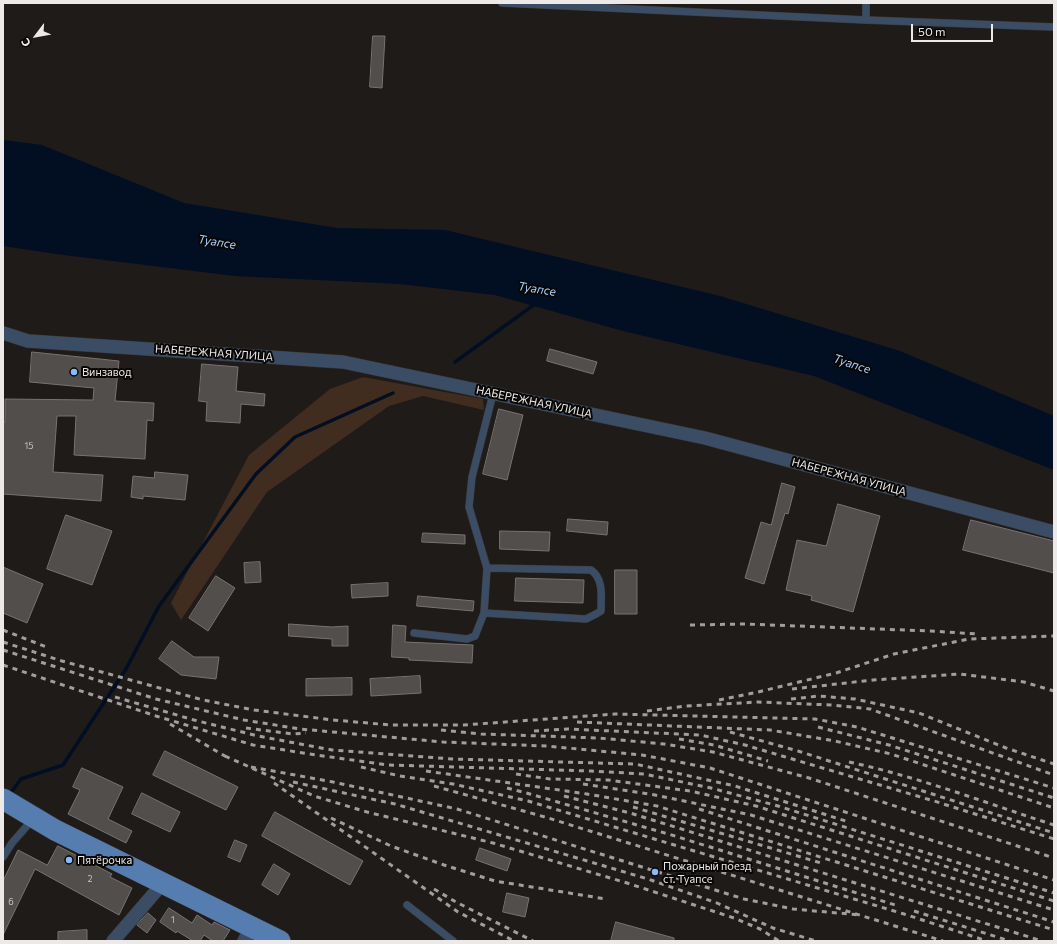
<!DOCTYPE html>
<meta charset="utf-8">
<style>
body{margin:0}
#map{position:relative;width:1057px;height:944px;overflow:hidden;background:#1f1b19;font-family:Commissioner,sans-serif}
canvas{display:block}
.frame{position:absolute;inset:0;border:4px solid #ece9e8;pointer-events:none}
.north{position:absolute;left:16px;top:16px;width:40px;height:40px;-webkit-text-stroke:3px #080706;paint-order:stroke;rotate:238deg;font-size:11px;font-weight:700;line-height:16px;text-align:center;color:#ece9e8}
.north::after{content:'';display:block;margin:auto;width:14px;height:18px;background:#ece9e8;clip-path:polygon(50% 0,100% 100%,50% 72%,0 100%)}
.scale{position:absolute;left:911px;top:24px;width:82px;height:18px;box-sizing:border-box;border:2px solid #ece9e8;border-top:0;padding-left:5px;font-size:12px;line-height:14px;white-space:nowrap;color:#ece9e8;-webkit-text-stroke:3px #080706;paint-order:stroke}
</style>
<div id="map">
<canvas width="1057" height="944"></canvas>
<div class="frame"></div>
<div class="north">С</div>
<div class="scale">50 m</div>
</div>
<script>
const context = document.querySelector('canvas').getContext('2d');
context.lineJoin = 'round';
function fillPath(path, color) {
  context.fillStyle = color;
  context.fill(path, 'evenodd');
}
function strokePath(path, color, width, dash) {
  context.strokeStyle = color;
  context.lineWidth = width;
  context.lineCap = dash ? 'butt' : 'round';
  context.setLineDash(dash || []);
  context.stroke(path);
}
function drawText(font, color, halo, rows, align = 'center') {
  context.font = font + ' Commissioner,sans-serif';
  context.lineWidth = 4;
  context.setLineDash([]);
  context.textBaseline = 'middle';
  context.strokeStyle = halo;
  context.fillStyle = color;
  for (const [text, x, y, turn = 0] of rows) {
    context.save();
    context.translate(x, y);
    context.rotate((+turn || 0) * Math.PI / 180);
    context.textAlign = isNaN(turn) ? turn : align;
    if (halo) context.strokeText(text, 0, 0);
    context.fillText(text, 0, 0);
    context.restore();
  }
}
fillPath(new Path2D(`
 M 363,377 L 483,399 L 484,410 L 423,396 L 389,406 L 267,492 L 181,620 L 171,603 L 249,455 L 330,389 Z`), '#412c20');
fillPath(new Path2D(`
 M 3,140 L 42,145 L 184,203 L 337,228 L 445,230 L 720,296 L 900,351 L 1054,416 L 1054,470 L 814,376 L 623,331 L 495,295 L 400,284 L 235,276 L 56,254 L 3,246 Z`), '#020e21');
strokePath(new Path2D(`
 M 455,362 L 535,304
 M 9,795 L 21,779 L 63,765 L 126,669 L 159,606 L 256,474 L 295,437 L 393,393`), '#020e21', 3.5);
const building = new Path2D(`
 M 373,36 L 385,36 L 382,88 L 370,87 Z
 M 550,349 L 597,362 L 593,374 L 547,361 Z
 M 32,352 L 119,361 L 115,401 L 154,403 L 153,421 L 147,420 L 145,459 L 74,455 L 76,416 L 57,416 L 53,472 L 103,475 L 101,501 L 3,494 L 3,422 L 5,422 L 5,399 L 93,400 L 94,388 L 30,382 Z
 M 202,364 L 238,367 L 236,391 L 265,394 L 264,406 L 241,404 L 240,423 L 206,421 L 207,402 L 199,401 Z
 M 499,409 L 523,415 L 507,480 L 483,474 Z
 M 155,472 L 188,475 L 185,500 L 143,496 L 143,499 L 131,497 L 133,476 L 154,478 Z
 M 782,483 L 795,487 L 788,514 L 785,513 L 764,584 L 745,578 L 761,522 L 771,525 Z
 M 838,504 L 880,516 L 853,612 L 811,600 L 812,596 L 786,590 L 797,540 L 826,546 Z
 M 66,515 L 112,531 L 92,585 L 47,569 Z
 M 568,519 L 608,522 L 607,535 L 567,531 Z
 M 971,520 L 1054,541 L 1054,573 L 963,550 Z
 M 500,531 L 550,532 L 549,551 L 500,549 Z
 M 423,533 L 465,535 L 465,544 L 422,542 Z
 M 260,562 L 261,582 L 245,583 L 244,563 Z
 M 3,567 L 43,584 L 27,623 L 3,613 Z
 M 615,570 L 637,570 L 637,614 L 615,614 Z
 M 216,576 L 235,588 L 208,631 L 189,618 Z
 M 516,578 L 584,580 L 583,603 L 515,601 Z
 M 388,583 L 388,596 L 352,598 L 351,585 Z
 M 418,596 L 474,601 L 473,611 L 417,606 Z
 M 289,624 L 332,627 L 348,626 L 348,646 L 332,646 L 332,639 L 289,636 Z
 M 393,625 L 406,626 L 405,642 L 473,645 L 472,663 L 409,660 L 409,658 L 392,657 Z
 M 172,641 L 194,657 L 219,657 L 216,679 L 181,675 L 159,659 Z
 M 420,676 L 421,693 L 371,696 L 370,679 Z
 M 352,678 L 352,695 L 306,696 L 306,679 Z
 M 165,751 L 238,787 L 226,810 L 153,775 Z
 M 82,768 L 123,787 L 108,819 L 132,831 L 126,843 L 68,814 L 80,790 L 73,787 Z
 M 142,793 L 180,812 L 170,832 L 132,814 Z
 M 275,812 L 363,861 L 350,885 L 262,836 Z
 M 235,840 L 247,845 L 240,862 L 228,857 Z
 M 58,846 L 112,874 L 110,877 L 132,888 L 119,915 L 35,869 L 3,935 L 3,881 L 18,850 L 47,865 Z
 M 480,848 L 511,859 L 507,871 L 476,860 Z
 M 274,864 L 290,874 L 278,895 L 262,885 Z
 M 507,893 L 529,898 L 525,917 L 503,912 Z
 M 169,908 L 192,923 L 197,915 L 212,925 L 214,922 L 230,930 L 223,941 L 213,941 L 204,935 L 200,941 L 193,941 L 177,931 L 176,933 L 160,922 Z
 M 148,913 L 156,920 L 147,933 L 137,925 Z
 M 616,922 L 674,938 L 674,941 L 611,941 Z
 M 87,930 L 87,941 L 58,941 L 58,932 Z`);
fillPath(building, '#524e4b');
strokePath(building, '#787371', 1);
const service = new Path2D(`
 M 502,3 L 866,20 L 1054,27
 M 866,3 L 866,20
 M 484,613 L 586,619 L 596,614 L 601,611 C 601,597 604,579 591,570 L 487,568
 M 414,633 L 467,639 L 475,636 L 484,613 L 487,568 L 469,507 L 472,477 L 493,394
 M 3,857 L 12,843 L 33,819
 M 407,905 L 453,941`);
const minor = new Path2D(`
 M 3,333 L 28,341 L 343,362 L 705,438 L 1054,532
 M 113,941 L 163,883
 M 244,941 L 252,926`);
const primary = new Path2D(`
 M 3,799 L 55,830 L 280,941`);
strokePath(service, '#3c3836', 8);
strokePath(minor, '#3c3836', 14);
strokePath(primary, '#3c3836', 22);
strokePath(service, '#3a4d65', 7);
strokePath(minor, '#3a4d65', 13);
strokePath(primary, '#557daf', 21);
strokePath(new Path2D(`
 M 690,625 L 745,624 L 931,631 L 977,634
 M 3,630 L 49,648
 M 3,642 L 62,661 L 203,700 L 254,710 L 333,720 L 391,725 L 464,725 L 615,714 L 815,719 L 857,727 L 1054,788
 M 3,650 L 156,699 L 244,720 L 300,729 L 443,742 L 546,746 L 642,755 L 710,768 L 1054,880
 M 3,665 L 156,716 L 253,745 L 316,755 L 388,765 L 591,771 L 644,774 L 711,788 L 778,806 L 1054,893
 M 792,689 L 873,680 L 960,674 L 1024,682 L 1054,691
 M 115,697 L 194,720 L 258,736 L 332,750 L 452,759 L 635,764 L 735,786 L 849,822
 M 791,699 L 819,696 L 855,699 L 919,713 L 1006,748 L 1054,764
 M 719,700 L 758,692 L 836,673 L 894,654 L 969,639 L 1054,636
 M 647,711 L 686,706 L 758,702 L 831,705 L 870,709 L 1054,775
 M 577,722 L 770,730 L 835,741 L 891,754 L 1054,808
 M 170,724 L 230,759
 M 818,727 L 889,745 L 1054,798
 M 246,728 L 293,734 L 306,733
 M 441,730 L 481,734 L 599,738 L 664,744 L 713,752 L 809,778 L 1054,858
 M 534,731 L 568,729 L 700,735 L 745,745 L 934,801 L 1054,839
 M 730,732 L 798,751 L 1054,833
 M 679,739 L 714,745 L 768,761
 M 225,756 L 314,796 L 367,812 L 493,843 L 627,883 L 734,918 L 760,929 L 779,941
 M 849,762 C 919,777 986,803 1054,825
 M 251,767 L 333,782 L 457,809 L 744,899 L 793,909 L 860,915
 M 361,767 L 400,776 L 453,784 L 528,801 L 904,914 L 987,941
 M 426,771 L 587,794 L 657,806 L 1054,930
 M 516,774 L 550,779 L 608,780 L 690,791 L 756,806 L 1054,901
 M 293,782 L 395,804 L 648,879 L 717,903 L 773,928 L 816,941
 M 274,783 L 458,912 L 514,941
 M 583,784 L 655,795 L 751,815 L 1054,910
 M 434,786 L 545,817 L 943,941
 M 507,788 L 530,794 L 675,836 L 895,905
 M 564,796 L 630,813 L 1042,941
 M 633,807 L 821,863
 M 699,809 L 1054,922
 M 331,818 L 391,846 L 444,865 L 495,881 L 606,899
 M 434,889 L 456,902 L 533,941
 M 914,911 L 1010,941`), '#a29e9d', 3, [5, 5]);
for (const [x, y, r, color] of [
 [74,372,4,"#87bbfb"],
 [69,860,4,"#87bbfb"],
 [655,872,4,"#87bbfb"]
]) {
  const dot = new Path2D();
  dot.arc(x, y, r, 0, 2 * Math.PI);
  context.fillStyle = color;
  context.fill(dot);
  strokePath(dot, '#080706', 1.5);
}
drawText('9px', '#c6c2c1', null, [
 ["15",29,446],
 ["2",90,879],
 ["6",11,902],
 ["1",173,920]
]);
drawText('11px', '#ece9e8', '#080706', [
 ["НАБЕРЕЖНАЯ УЛИЦА",214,353,4],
 ["НАБЕРЕЖНАЯ УЛИЦА",534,402,12],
 ["НАБЕРЕЖНАЯ УЛИЦА",849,477,15]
]);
drawText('11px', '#ece9e8', '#080706', [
 ["Винзавод",82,372],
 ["Пятёрочка",77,860],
 ["Пожарный поезд",663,866],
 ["ст. Туапсе",663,879]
], 'left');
drawText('italic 12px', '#aacefc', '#080706', [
 ["Туапсе",217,242,9],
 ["Туапсе",537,289,9],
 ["Туапсе",852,364,18]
]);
</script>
